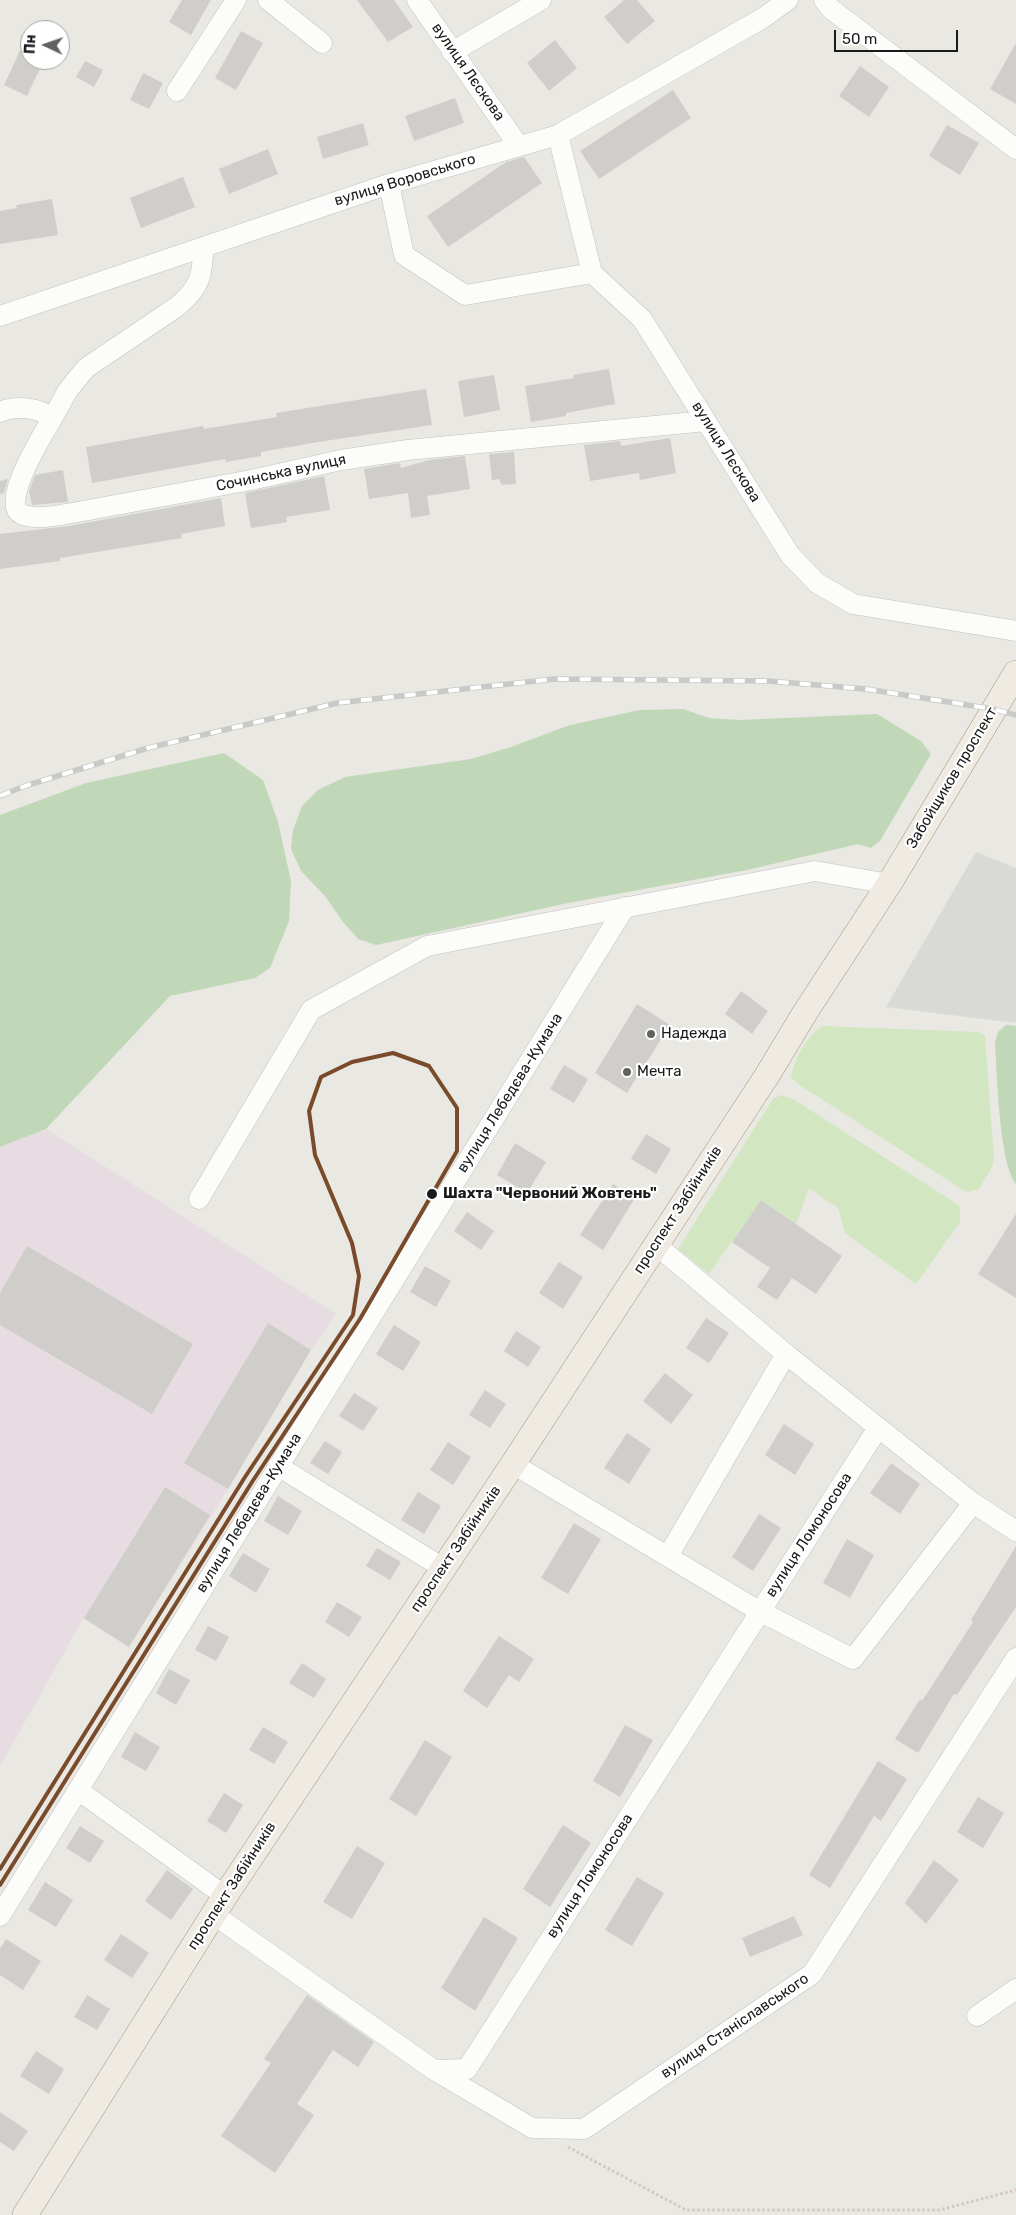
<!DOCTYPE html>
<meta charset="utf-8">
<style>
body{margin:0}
#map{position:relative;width:1016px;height:2215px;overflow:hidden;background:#e9e8e3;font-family:Rubik,sans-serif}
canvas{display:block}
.north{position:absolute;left:20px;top:20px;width:50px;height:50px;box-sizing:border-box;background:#fff;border:1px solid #a3a3a3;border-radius:50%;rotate:273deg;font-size:14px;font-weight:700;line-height:20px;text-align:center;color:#1a1a1a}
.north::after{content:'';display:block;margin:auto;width:18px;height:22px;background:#626260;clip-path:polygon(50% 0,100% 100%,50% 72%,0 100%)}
.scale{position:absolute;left:834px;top:30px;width:124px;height:22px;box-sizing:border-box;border:2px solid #1a1a1a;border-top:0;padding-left:6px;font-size:15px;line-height:18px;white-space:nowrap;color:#1a1a1a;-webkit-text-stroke:4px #fff;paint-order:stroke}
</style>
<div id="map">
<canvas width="1016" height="2215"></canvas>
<div class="north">Пн</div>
<div class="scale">50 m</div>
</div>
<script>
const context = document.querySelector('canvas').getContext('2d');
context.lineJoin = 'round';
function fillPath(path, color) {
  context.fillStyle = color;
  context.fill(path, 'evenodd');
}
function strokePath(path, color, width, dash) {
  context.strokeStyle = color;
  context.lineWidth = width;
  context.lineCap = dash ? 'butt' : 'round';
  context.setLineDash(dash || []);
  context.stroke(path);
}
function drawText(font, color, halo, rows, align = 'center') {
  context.font = font + ' Rubik,sans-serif';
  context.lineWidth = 4.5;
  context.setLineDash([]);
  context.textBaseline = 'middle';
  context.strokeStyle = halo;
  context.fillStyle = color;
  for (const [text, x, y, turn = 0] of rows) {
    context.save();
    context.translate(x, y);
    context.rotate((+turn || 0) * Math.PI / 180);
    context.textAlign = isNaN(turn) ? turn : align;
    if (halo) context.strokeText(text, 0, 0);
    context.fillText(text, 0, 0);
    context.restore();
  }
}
fillPath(new Path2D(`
 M 46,1129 L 336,1314 L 311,1350 L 228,1489 L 129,1647 L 83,1619 L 0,1766 L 0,1147 Z`), '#e7dce1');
fillPath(new Path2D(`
 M 822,1026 L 979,1032 L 985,1036 L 994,1158 L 992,1167 L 979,1189 L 968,1192 L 960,1188 L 798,1084 L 791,1077 C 794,1059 807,1036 822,1026 Z
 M 781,1095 L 793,1099 L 954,1202 L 960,1207 L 960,1222 L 916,1284 L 845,1233 L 838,1208 L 809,1188 L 796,1224 L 761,1200 L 709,1274 L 678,1249 L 773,1099 Z`), '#d2e7c1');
fillPath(new Path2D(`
 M 683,709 L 709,718 L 740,720 L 877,714 L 921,741 L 931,754 L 880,841 L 871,848 L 858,844 L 747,870 L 568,903 L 376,945 L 358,939 L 343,922 L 325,896 L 301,871 L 291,849 L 293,830 L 302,806 L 318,790 L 345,777 L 471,759 L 511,747 L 570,725 L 640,710 Z
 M 224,753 L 263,780 L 278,822 L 291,881 L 289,921 L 270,968 L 255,978 L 170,996 L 46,1129 L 0,1147 L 0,815 L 86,783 Z
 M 1006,1025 L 1016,1026 L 1016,1184 C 999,1163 997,1072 995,1042 L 998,1032 Z`), '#c0d8b8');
fillPath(new Path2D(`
 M 976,852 L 1016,868 L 1016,1023 L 886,1007 Z`), '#d9d9d6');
fillPath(new Path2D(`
 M 182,0 L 211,0 L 191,35 L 169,22 Z
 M 357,0 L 394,0 L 413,27 L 388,42 Z
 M 624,0 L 637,0 L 655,21 L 627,44 L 604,17 Z
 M 30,29 L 30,60 L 44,60 L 27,96 L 4,85 Z
 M 241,31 L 263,43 L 236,90 L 215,78 Z
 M 555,40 L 577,68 L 549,91 L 527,63 Z
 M 1016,43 L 1016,104 L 990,89 Z
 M 85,61 L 103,70 L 94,87 L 76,77 Z
 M 860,66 L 889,87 L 869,117 L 839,96 Z
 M 143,73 L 163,83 L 149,109 L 130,100 Z
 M 673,90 L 691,118 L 599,179 L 580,151 Z
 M 455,98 L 464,123 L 414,141 L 405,116 Z
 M 363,123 L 369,145 L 323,159 L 317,137 Z
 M 947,125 L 979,143 L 960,175 L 929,156 Z
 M 268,149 L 278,174 L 229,194 L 219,169 Z
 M 524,157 L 542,183 L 448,247 L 427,216 L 506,162 Z
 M 183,177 L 195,207 L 141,228 L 130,198 Z
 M 52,199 L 58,235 L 0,244 L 0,211 L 17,208 L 16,205 Z
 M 609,369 L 615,404 L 566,413 L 566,416 L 531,422 L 525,386 L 574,378 L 573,375 Z
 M 494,375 L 500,410 L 464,417 L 458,381 Z
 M 426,389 L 432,425 L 318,442 L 261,452 L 261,456 L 226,462 L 225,459 L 92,483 L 86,447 L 203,426 L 204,429 L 277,417 L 276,413 Z
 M 670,438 L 676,473 L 640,480 L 639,473 L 590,481 L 584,445 L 620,441 L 621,446 Z
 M 514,452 L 516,484 L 502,485 L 499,479 L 492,480 L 489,454 Z
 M 465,456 L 470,489 L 427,496 L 430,515 L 411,518 L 408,493 L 369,499 L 364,469 L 400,463 L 401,468 L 429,460 Z
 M 63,470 L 68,502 L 32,505 L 29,491 L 35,475 Z
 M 324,476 L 330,510 L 286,517 L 287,522 L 251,528 L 245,493 Z
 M 8,479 L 4,493 L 0,494 L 0,481 Z
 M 221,498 L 225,526 L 181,534 L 182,538 L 60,558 L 60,561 L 0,569 L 0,534 L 69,526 Z
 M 741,991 L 768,1011 L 752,1034 L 725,1014 Z
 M 637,1004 L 670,1025 L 627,1093 L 595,1073 Z
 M 564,1065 L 588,1079 L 574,1103 L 550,1089 Z
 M 646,1134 L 671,1149 L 656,1174 L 631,1159 Z
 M 515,1143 L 546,1162 L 527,1193 L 497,1175 Z
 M 613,1184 L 635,1198 L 603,1250 L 580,1235 Z
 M 761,1200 L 842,1256 L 816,1294 L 792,1278 L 777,1300 L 757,1287 L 770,1268 L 732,1242 Z
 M 467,1212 L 494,1231 L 481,1250 L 454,1231 Z
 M 1016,1214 L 1016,1298 L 978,1274 Z
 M 27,1246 L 193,1344 L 152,1414 L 0,1325 L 0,1293 Z
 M 559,1262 L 583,1277 L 563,1309 L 539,1293 Z
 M 425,1266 L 451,1281 L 436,1307 L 410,1292 Z
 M 706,1318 L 729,1333 L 709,1363 L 686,1348 Z
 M 268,1323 L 311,1350 L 228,1489 L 184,1463 Z
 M 394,1325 L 421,1342 L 403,1371 L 376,1354 Z
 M 516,1331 L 541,1347 L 528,1367 L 504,1351 Z
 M 665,1373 L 693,1395 L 671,1424 L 643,1401 Z
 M 485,1390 L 506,1404 L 490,1428 L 469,1415 Z
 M 354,1393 L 378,1408 L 363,1431 L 339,1416 Z
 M 784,1424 L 814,1444 L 795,1475 L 765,1455 Z
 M 627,1433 L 651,1449 L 629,1484 L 604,1468 Z
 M 325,1441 L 342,1452 L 328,1474 L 310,1463 Z
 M 448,1442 L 471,1457 L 453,1485 L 430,1470 Z
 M 891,1463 L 920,1484 L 900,1514 L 870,1493 Z
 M 165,1487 L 210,1515 L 129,1647 L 84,1618 Z
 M 418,1492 L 441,1506 L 424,1534 L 401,1520 Z
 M 278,1496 L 302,1511 L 288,1535 L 264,1521 Z
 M 759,1514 L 781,1528 L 753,1571 L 732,1557 Z
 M 574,1523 L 601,1539 L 568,1594 L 541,1578 Z
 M 847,1539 L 874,1555 L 850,1598 L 823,1583 Z
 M 1016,1546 L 1016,1607 L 957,1695 L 954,1694 L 918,1753 L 895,1739 L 920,1699 L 922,1701 L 973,1622 L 971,1620 Z
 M 377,1548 L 401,1562 L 390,1580 L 366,1566 Z
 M 243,1553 L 270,1569 L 256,1593 L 229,1576 Z
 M 337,1602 L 362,1617 L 349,1637 L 325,1622 Z
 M 208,1626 L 229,1637 L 216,1661 L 195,1650 Z
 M 499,1636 L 534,1659 L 519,1682 L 509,1675 L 487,1708 L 463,1691 Z
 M 302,1663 L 326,1679 L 314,1698 L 289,1683 Z
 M 169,1669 L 190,1680 L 176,1705 L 156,1693 Z
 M 625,1725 L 653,1740 L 620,1797 L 593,1781 Z
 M 263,1727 L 288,1742 L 274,1764 L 249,1750 Z
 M 135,1732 L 160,1747 L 146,1771 L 121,1757 Z
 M 425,1740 L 452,1757 L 416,1816 L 389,1799 Z
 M 878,1761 L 907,1779 L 881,1821 L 874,1816 L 830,1888 L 809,1875 Z
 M 224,1793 L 243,1805 L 226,1833 L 207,1821 Z
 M 978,1797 L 1004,1813 L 983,1848 L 957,1832 Z
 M 563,1825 L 591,1843 L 550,1907 L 523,1889 Z
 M 80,1826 L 104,1841 L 90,1863 L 66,1848 Z
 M 357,1846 L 385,1863 L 352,1919 L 323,1902 Z
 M 934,1860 L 959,1880 L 926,1924 L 905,1903 Z
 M 167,1870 L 193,1889 L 171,1920 L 145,1901 Z
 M 637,1877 L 664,1893 L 632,1946 L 605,1930 Z
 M 45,1882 L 73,1900 L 56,1927 L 28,1910 Z
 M 794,1916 L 803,1935 L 750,1957 L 742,1938 Z
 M 484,1917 L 518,1938 L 475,2011 L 441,1988 Z
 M 121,1934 L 149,1953 L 132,1978 L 104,1960 Z
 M 6,1939 L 41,1961 L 23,1990 L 0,1975 L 0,1949 Z
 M 87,1995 L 110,2009 L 97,2030 L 74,2017 Z
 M 307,1995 L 374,2042 L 358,2067 L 333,2050 L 297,2104 L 314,2115 L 275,2173 L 221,2136 L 271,2063 L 264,2059 Z
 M 36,2051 L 64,2069 L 49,2094 L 20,2076 Z
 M 0,2112 L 28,2131 L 14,2151 L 0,2142 Z`), '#d0ceca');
const minor = new Path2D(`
 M 268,0 L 322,43
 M 417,0 L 518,145
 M 824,0 L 831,9 L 1016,149
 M 452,52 L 541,0
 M 177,91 L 236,0
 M 558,135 L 592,273 L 642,319 L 790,555 L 817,583 L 853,604 L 1016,631
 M 389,184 L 404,255 L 465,295 L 592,273
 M 0,316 L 389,184 L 558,135 L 763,18 L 788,0
 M 0,412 C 15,405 41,407 52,419 C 43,434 0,503 21,514 C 35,520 53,516 67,514 L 251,480 L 341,460 L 408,450 L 706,421
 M 52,419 L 68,390 L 86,368 L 178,306 C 200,287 203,275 203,247
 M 199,1199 L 311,1010 L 427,946 L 815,871 L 889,884
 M 655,1244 L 786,1354 L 973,1503
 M 513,1464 L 759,1611 L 853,1659 L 973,1503 L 1016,1531
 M 278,1466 L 443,1568
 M 668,1556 L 786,1354
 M 78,1790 L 225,1896
 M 213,1914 L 434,2070 L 467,2069 L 878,1428
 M 0,1916 L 625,907
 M 977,2016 L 1016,1989
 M 434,2070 L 532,2128 L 584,2129 L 812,1974 L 1016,1658`);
const major = new Path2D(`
 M 25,2215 L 225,1896 L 513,1464 L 768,1074 L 806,1011 L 889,884 L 1016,673`);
strokePath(minor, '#c1c1bf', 21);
strokePath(major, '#9e9881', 26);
strokePath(new Path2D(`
 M 568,2147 L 686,2210 L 939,2210 L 1016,2190`), '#d4c8c4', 3, [2.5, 2.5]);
strokePath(minor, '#fcfcfb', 20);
strokePath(major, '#efebe2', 25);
const rail = new Path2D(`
 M 0,796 L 25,786 L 148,748 L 337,703 L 554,679 L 768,681 L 866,689 L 993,709 L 1016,715`);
strokePath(rail, '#c9c9c8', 5.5);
strokePath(rail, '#fff', 4, [11]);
strokePath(new Path2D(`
 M 0,1869 L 245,1477 L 353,1315 L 359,1276 L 352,1243 L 315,1155 L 309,1111 L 321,1077 L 352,1062 L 393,1053 L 429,1066 L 457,1108 L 457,1151 L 360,1319 L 252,1482 L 0,1885`), '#7a4b2a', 4);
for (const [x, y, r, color] of [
 [651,1034,5,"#626260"],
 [627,1072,5,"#626260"],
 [432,1194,6,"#1a1a1a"]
]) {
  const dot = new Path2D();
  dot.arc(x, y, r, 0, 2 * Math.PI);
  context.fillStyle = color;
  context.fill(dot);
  strokePath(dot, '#fff', 2);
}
drawText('15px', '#1a1a1a', '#fff', [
 ["вулиця Лєскова",468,72,55],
 ["вулиця Воровського",405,180,-17],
 ["вулиця Лєскова",726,452,58],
 ["Сочинська вулиця",281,473,-12],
 ["Забойщиков проспект",952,778,-59],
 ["вулиця Лебедєва-Кумача",510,1093,-58],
 ["проспект Забійників",678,1210,-57],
 ["вулиця Лебедєва-Кумача",249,1513,-58],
 ["вулиця Ломоносова",809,1535,-57],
 ["проспект Забійників",456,1549,-56],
 ["вулиця Ломоносова",590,1876,-57],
 ["проспект Забійників",232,1886,-57],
 ["вулиця Станіславського",735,2026,-34]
]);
drawText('15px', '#1a1a1a', '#fff', [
 ["Надежда",661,1034],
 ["Мечта",637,1072]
], 'left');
drawText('bold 15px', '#1a1a1a', '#fff', [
 ["Шахта \"Червоний Жовтень\"",443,1194]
], 'left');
</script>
